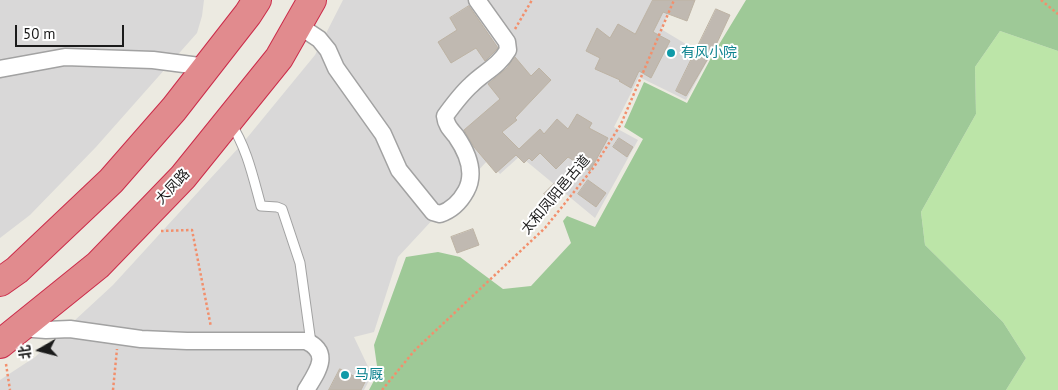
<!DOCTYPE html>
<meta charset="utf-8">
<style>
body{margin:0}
#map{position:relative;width:1058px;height:390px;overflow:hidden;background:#eceae1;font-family:"PT Sans","Noto Sans SC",sans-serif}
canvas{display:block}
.north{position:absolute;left:15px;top:325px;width:50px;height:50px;-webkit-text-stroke:4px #fff;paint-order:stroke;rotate:262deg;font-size:14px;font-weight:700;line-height:20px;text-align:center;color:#1b1b1b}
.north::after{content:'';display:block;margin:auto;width:18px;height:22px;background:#1b1b1b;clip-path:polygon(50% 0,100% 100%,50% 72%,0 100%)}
.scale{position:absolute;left:15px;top:25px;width:109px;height:22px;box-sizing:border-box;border:2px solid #1b1b1b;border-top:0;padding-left:6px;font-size:15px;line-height:18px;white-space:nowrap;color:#1b1b1b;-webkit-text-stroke:4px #fff;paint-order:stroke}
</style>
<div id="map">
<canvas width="1058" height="390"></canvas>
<div class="north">北</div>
<div class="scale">50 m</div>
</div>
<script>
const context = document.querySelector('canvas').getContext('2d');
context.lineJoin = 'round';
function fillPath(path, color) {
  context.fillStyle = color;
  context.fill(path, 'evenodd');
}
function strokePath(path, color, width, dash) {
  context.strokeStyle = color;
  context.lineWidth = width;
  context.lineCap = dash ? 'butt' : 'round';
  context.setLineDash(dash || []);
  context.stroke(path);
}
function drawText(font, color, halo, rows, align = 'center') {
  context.font = font + ' "PT Sans","Noto Sans SC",sans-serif';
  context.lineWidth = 4;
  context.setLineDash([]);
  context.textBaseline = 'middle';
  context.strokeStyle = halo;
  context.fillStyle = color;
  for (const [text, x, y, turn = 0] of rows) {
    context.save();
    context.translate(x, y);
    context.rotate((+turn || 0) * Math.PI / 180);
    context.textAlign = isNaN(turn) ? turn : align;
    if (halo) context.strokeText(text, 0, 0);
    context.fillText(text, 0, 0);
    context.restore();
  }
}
fillPath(new Path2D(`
 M 0,0 L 204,0 L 202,16 L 197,33 L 96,147 L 30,215 L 0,238 Z
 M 343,0 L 674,0 L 661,29 L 709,58 L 686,100 L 639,77 L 614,127 L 638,140 L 595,218 L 520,156 L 500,174 L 488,160 L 398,257 L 374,332 L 354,337 L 372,375 L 364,390 L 0,390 L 0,380 L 35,357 L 113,285 L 242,144 L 315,55 Z`), '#d9d8d8');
fillPath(new Path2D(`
 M 1000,31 L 1058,51 L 1058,390 L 1006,390 L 1026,358 L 1003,322 L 925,245 L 921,212 L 976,114 L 975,67 Z`), '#bce5a8');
fillPath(new Path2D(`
 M 746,0 L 1058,0 L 1058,51 L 1000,31 L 975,67 L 976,114 L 921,212 L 925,245 L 1003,322 L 1026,358 L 1006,390 L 369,390 L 378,373 L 374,345 L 406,257 L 438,252 L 460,257 L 503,289 L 531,286 L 571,243 L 563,221 L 567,216 L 595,227 L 643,139 L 624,127 L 644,82 L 687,103 L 712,56 Z`), '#9ec997');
const building = new Path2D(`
 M 653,0 L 695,0 L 687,21 L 663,12 L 653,32 L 670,41 L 651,78 L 639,71 L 631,88 L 619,81 L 620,80 L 595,69 L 600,58 L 586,51 L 597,28 L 610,38 L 618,24 L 635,34 Z
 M 469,6 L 498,48 L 485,61 L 476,48 L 451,63 L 438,42 L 457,30 L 450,18 Z
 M 716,9 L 730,15 L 716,45 L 686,96 L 676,91 Z
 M 515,57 L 531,76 L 539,68 L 551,80 L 515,118 L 517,120 L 502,132 L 519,149 L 540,129 L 544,134 L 557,119 L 568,129 L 577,114 L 592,123 L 589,128 L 608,138 L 590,171 L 568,157 L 556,169 L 540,153 L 532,161 L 529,158 L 524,163 L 516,155 L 496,173 L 474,147 L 464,130 L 500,99 L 488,84 L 507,68 Z
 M 619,138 L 633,147 L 627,157 L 613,147 Z
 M 588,180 L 606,193 L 596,207 L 578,194 Z
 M 556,182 L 564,190 L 552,202 L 544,194 Z
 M 473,229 L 479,245 L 457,253 L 451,237 Z
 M 340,369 L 365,382 L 361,390 L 329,390 Z`);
fillPath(building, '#c0b9b1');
strokePath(building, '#bdb3a4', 1);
const lane = new Path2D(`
 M 230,122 C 247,148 253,177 261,206 L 277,207 L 282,209 L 300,263 L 311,343`);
const street = new Path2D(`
 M 298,25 L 319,39 L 328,50 L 336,68 L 383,134 L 399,170 L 433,212 L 440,214 C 452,210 460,202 466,191 C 476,173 467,152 456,136 C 450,129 446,125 445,116 C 453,105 461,94 471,85 C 484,72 498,67 508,50 L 507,42 L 477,0
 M 0,69 L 65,57 L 153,60 L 207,67
 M 21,328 L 46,330 L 70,329 L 141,339 L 187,341 L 306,341 C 332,353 317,372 306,390`);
const highway = new Path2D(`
 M 0,282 L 17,270 L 111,181 L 174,109 L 248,14 L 257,0
 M 0,344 L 98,265 L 183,177 L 279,58 L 312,0`);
strokePath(lane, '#a2a2a2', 11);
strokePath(street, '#a2a2a2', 19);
strokePath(highway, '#cb2c4a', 30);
strokePath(new Path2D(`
 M 1041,0 L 1058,14
 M 515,29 L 532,0
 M 161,231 L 192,230 L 211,327
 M 6,364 L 10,390
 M 113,390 L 117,349
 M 382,390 L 415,350 L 545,228 L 594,167 L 621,124 L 674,0`), '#f28f6c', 2.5, [2.5, 2.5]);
strokePath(lane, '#fff', 9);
strokePath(street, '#fff', 16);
strokePath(highway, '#e18b8e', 28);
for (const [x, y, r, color] of [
 [671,53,5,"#0f9aa8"],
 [345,375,5,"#0f9aa8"]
]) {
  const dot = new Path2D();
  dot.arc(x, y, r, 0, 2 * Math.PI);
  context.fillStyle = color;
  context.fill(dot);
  strokePath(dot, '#fff', 2);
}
drawText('14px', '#0d838f', '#fff', [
 ["有风小院",681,53],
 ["马厩",355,375]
], 'left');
drawText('14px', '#1b1b1b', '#fff', [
 ["大凤路",173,187,-47],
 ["太和凤阳邑古道",556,195,-50]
]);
</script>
